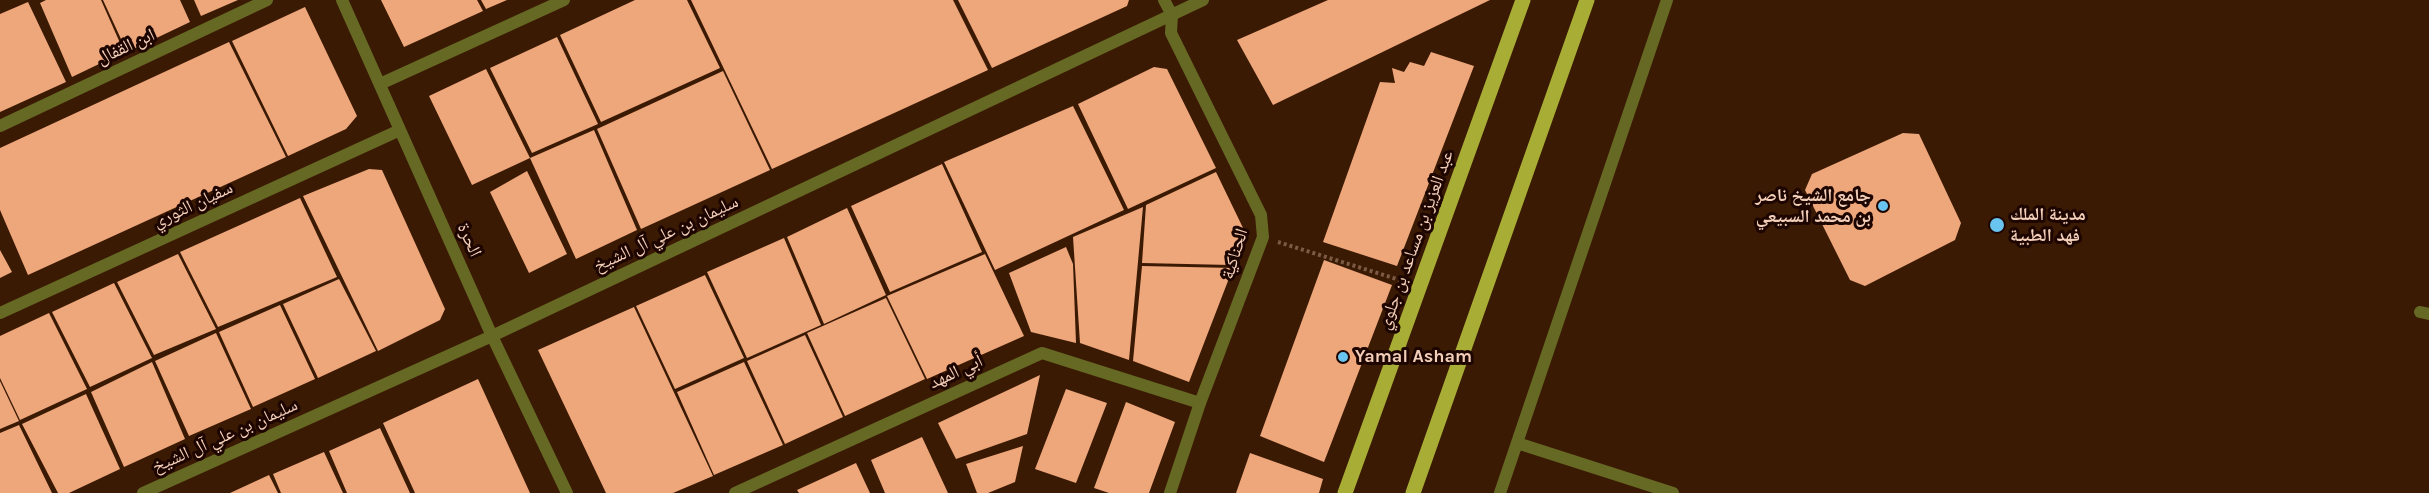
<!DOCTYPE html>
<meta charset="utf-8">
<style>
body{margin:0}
canvas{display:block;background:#3b1a04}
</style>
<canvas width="2429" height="493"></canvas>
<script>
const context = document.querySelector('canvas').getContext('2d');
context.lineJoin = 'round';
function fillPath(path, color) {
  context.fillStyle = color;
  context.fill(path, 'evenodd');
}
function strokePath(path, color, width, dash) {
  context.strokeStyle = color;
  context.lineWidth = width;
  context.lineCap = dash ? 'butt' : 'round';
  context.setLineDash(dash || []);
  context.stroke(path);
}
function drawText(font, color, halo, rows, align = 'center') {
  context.font = font + ' Karla,"Noto Naskh Arabic",sans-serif';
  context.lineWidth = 6;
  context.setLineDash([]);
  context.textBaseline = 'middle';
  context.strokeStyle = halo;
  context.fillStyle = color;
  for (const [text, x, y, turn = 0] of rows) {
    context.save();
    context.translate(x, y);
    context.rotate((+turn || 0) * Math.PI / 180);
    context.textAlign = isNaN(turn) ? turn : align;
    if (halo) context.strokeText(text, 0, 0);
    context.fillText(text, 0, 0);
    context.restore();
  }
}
fillPath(new Path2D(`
 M 46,0 L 101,0 L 124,52 L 72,77 L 40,3 Z
 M 103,0 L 180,0 L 190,22 L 127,52 Z
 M 194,0 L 238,0 L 201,16 Z
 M 381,0 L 477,0 L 483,11 L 404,47 Z
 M 481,0 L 507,0 L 486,9 Z
 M 635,0 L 687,0 L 720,68 L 601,122 L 560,35 Z
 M 691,0 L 953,0 L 988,70 L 772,169 Z
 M 958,0 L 1129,0 L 1127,6 L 992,68 Z
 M 1328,0 L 1490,0 L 1273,105 L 1237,40 Z
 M 28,2 L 66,82 L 0,112 L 0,14 Z
 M 305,7 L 357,116 L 346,129 L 288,156 L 232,41 Z
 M 557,37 L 598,124 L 532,153 L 490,68 Z
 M 229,42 L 286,157 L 28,275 L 0,210 L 0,148 Z
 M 1431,52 L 1474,66 L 1397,266 L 1323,242 L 1380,82 L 1395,83 L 1392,68 L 1404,72 L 1410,62 L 1424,66 Z
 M 1154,67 L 1167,69 L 1216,168 L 1128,209 L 1078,104 Z
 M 486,69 L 530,158 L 594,130 L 637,230 L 576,259 L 530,158 L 472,185 L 429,96 Z
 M 723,71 L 770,170 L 641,229 L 597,129 Z
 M 1073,106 L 1124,210 L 995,270 L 944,162 Z
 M 1903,133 L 1919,134 L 1961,223 L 1955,240 L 1865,286 L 1850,280 L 1805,190 L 1812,174 Z
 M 942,164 L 982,252 L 890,292 L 851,206 Z
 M 369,169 L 382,170 L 445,309 L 440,320 L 378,351 L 303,196 Z
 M 527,171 L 567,254 L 529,273 L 490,192 Z
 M 1216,172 L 1245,232 L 1231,265 L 1142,263 L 1146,205 Z
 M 300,198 L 337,277 L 218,327 L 180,252 Z
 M 1143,207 L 1129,360 L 1080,343 L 1073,237 Z
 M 847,208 L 886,295 L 824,324 L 787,237 Z
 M 784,238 L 821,325 L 747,358 L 707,272 Z
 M 1066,247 L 1073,264 L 1076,343 L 1031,332 L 1009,273 Z
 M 0,250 L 12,272 L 0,278 Z
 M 178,254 L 216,329 L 154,355 L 117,282 Z
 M 985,254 L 1024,336 L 927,379 L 887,296 Z
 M 1324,260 L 1392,285 L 1324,462 L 1260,436 Z
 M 1142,266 L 1233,268 L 1189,382 L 1133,361 Z
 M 705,275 L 744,358 L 675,389 L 636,306 Z
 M 339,279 L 376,351 L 318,378 L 283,304 Z
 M 114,283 L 152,358 L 90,387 L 52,312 Z
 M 886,298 L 925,379 L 845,416 L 807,333 Z
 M 280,305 L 315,379 L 253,407 L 219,332 Z
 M 634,307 L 713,476 L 673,493 L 606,493 L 538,350 Z
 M 49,313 L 87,389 L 20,420 L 0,378 L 0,336 Z
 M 216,333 L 251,409 L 189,436 L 155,361 Z
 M 805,335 L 843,417 L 785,444 L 747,361 Z
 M 152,362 L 185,439 L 124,467 L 91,392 Z
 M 744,362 L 783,445 L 714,475 L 677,392 Z
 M 1040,375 L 1027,434 L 956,459 L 938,423 Z
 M 478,379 L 530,493 L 415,493 L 383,423 Z
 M 0,381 L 19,421 L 0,429 Z
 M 1066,389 L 1107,403 L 1076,483 L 1035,469 Z
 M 86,394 L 120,469 L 69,493 L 58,493 L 22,424 Z
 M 1126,402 L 1175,422 L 1149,493 L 1109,493 L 1094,488 Z
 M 19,425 L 52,493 L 0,493 L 0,433 Z
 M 380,428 L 410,493 L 347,493 L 329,451 Z
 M 922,437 L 948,493 L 885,493 L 871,460 Z
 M 1023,446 L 1015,482 L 988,493 L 977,493 L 966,464 Z
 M 324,452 L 343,493 L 281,493 L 273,474 Z
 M 1250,453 L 1323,479 L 1319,493 L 1236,493 Z
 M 856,463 L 870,493 L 799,493 L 797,490 Z
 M 269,475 L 278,493 L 230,493 Z`), '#eea67b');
strokePath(new Path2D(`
 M 1278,242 L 1403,281`), '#7c5a44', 4, [3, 3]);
strokePath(new Path2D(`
 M 380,84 L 564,0
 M 2420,312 L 2429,314
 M 1517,443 L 1673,493
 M 143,493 L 492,336 L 1203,0
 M 735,493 L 1042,353 L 1200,403
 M 1500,493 L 1667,0`), '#666923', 12);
strokePath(new Path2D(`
 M 342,0 L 492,336 L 567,493
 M 1164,0 L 1172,15 L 1171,33 L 1261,215 L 1263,237 L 1200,403 L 1170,493
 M 0,126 L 267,0
 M 0,313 L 400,130`), '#666923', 12);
strokePath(new Path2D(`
 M 1345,493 L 1523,0
 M 1413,493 L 1587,0`), '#a8ad35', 15);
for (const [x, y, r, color] of [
 [1883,206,6,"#69c4f0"],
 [1997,225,8,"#69c4f0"],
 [1343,357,6,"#69c4f0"]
]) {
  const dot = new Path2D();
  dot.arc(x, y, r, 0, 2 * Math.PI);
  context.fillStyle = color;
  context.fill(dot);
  strokePath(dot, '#1d0500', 2);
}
drawText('18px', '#f3ceb8', '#1d0500', [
 ["ابن القفال",126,47,-25],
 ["سفيان الثوري",193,205,-25],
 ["سليمان بن علي آل الشيخ",666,234,-25],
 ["الحرة",469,240,66],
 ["عبد العزيز بن مساعد بن جلوي",1416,240,-70],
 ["الحناكية",1235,254,-73],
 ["أبي المهد",956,372,-25],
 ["سليمان بن علي آل الشيخ",225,436,-24]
]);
drawText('bold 18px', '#f3ceb8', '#1d0500', [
 ["جامع الشيخ ناصر",1871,196,"right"],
 ["بن محمد السبيعي",1871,217,"right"],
 ["مدينة الملك",2010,215],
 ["فهد الطبية",2010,236],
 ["Yamal Asham",1355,357]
], 'left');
</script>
